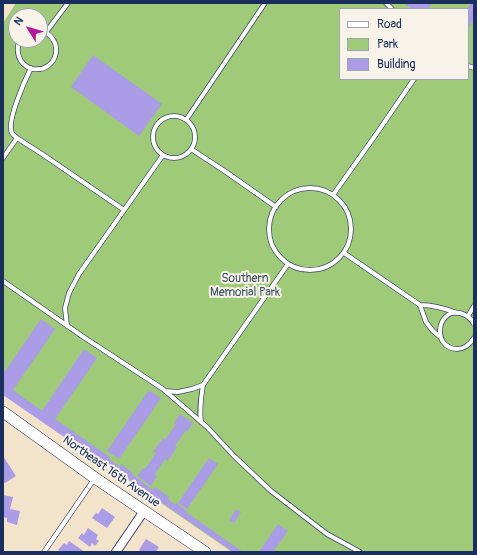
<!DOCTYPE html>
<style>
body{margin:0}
#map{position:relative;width:477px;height:555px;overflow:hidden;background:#f4e3cb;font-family:Pangolin,sans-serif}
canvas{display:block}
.frame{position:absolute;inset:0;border:4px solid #1b2f5e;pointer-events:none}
.legend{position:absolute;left:339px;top:8px;width:130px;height:72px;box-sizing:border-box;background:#f7f3e8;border:1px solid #9fa5b1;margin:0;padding:5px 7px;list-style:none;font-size:12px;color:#1b2f5e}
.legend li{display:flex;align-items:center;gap:8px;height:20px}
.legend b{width:20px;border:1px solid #9fa5b1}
.north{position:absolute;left:8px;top:8px;width:40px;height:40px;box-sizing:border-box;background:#f7f3e8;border:1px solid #9fa5b1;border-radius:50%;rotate:307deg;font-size:11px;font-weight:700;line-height:16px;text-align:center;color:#1b2f5e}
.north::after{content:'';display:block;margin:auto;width:14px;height:18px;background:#b5179e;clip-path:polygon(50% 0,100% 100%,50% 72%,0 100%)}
</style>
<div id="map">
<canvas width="477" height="555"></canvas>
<div class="frame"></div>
<ul class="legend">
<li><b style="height:5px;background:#fff"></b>Road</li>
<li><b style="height:11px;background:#9fcb78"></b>Park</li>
<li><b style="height:11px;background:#aa9ce7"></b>Building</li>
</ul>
<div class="north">N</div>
</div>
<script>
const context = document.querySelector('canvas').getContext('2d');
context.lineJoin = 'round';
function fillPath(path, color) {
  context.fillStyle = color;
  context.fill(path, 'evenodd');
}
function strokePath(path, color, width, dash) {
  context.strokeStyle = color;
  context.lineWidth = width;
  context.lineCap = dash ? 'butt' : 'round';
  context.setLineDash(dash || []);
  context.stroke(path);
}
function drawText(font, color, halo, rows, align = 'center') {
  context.font = font + ' Pangolin,sans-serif';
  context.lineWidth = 4;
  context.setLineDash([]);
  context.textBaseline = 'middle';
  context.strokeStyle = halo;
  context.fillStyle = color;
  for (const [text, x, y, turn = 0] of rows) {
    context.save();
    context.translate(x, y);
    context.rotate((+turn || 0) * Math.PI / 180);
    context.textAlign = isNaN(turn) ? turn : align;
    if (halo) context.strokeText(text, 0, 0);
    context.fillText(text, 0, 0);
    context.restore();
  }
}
fillPath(new Path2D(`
 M 16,3 L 474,3 L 474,552 L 232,552 L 3,394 L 3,23 ZM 340,9 L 468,9 L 468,79 L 340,79 ZM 16,16 L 40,16 L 40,40 L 16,40 Z`), '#9fcb78');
fillPath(new Path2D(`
 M 403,3 L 432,3 L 428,9 L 412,9 Z
 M 471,3 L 474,3 L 474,19 L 468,28 L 467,9 Z
 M 93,55 L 162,104 L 139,136 L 71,87 Z
 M 41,319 L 55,329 L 13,390 L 42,411 L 84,349 L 97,358 L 55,419 L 110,457 L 109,459 L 119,466 L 115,472 L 3,395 L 3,374 Z
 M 149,390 L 161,398 L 119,459 L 107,451 Z
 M 180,414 L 193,423 L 187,432 L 186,430 L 175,446 L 177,447 L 168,461 L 165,459 L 155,474 L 157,476 L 151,486 L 137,476 L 143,468 L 145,469 L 156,453 L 153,452 L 163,438 L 165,440 L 176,424 L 174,423 Z
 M 3,456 L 16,476 L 5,483 L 3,481 Z
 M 209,458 L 218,464 L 187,509 L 178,503 Z
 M 121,464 L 133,473 L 132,474 L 153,490 L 155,487 L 169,497 L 168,499 L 175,505 L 176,503 L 187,511 L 186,512 L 243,552 L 233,552 L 116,471 Z
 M 3,495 L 13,497 L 10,509 L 20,511 L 17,525 L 7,522 L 7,518 L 3,517 Z
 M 102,508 L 115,517 L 107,528 L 92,518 L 96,513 L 98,514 Z
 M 236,509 L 241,512 L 234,523 L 229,520 Z
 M 278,524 L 288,531 L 273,552 L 259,552 Z
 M 88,528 L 98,535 L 96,539 L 99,541 L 95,546 L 92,543 L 90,547 L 78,538 L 82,533 L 84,535 Z
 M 146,539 L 159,547 L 156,552 L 141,552 L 139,550 Z
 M 69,541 L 85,552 L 61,552 L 58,550 L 64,543 L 67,545 Z`), '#aa9ce7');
const service = new Path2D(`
 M 386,3 L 392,9
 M 46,32 L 68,3
 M 20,40 C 17,46 17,54 21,61 C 24,65 28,68 33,69 C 57,73 67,39 40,30
 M 468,66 L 474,68
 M153 137a21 21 0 1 1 42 0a21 21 0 1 1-42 0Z
 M 186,120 L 265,3
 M 17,138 L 42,154 L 124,210
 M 191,149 L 226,172 L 276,207
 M 3,158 L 17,138 C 15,136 13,135 12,133 C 6,122 25,80 31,68
 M269 229a41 41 0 1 1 82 0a41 41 0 1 1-82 0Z
 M 333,195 L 377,133 L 414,79
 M 344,253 L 420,305 L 426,322 L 433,331 L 440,337
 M 3,281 L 82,336 L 163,389 L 207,427 L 234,456 L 271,491 L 327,534 L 360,552
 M 420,305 C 433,305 444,308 457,313
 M 468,316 L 474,306
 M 474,324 C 471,318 467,315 460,313 C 437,308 431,348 457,349 C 465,349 470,344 474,338
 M 67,326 L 65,308 L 69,293 L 79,274 L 163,155
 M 165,391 L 178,392 L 192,389 L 203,385 L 288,264
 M 201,422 C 199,409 201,398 203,385
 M 44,552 L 95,478`);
const minor = new Path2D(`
 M 116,552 L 144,511`);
const tertiary = new Path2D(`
 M 3,412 L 95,478 L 205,552`);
strokePath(service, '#3c4a6e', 5.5);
strokePath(minor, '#3c4a6e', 10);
strokePath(tertiary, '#3c4a6e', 12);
strokePath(service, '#fff', 4);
strokePath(minor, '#fff', 8);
strokePath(tertiary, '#fff', 11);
drawText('12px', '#3c5664', '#f7f3e8', [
 ["Southern",245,279],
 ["Memorial Park",245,293]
]);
drawText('12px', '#1b2f5e', '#f7f3e8', [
 ["Northeast 16th Avenue",111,472,35]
]);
</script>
